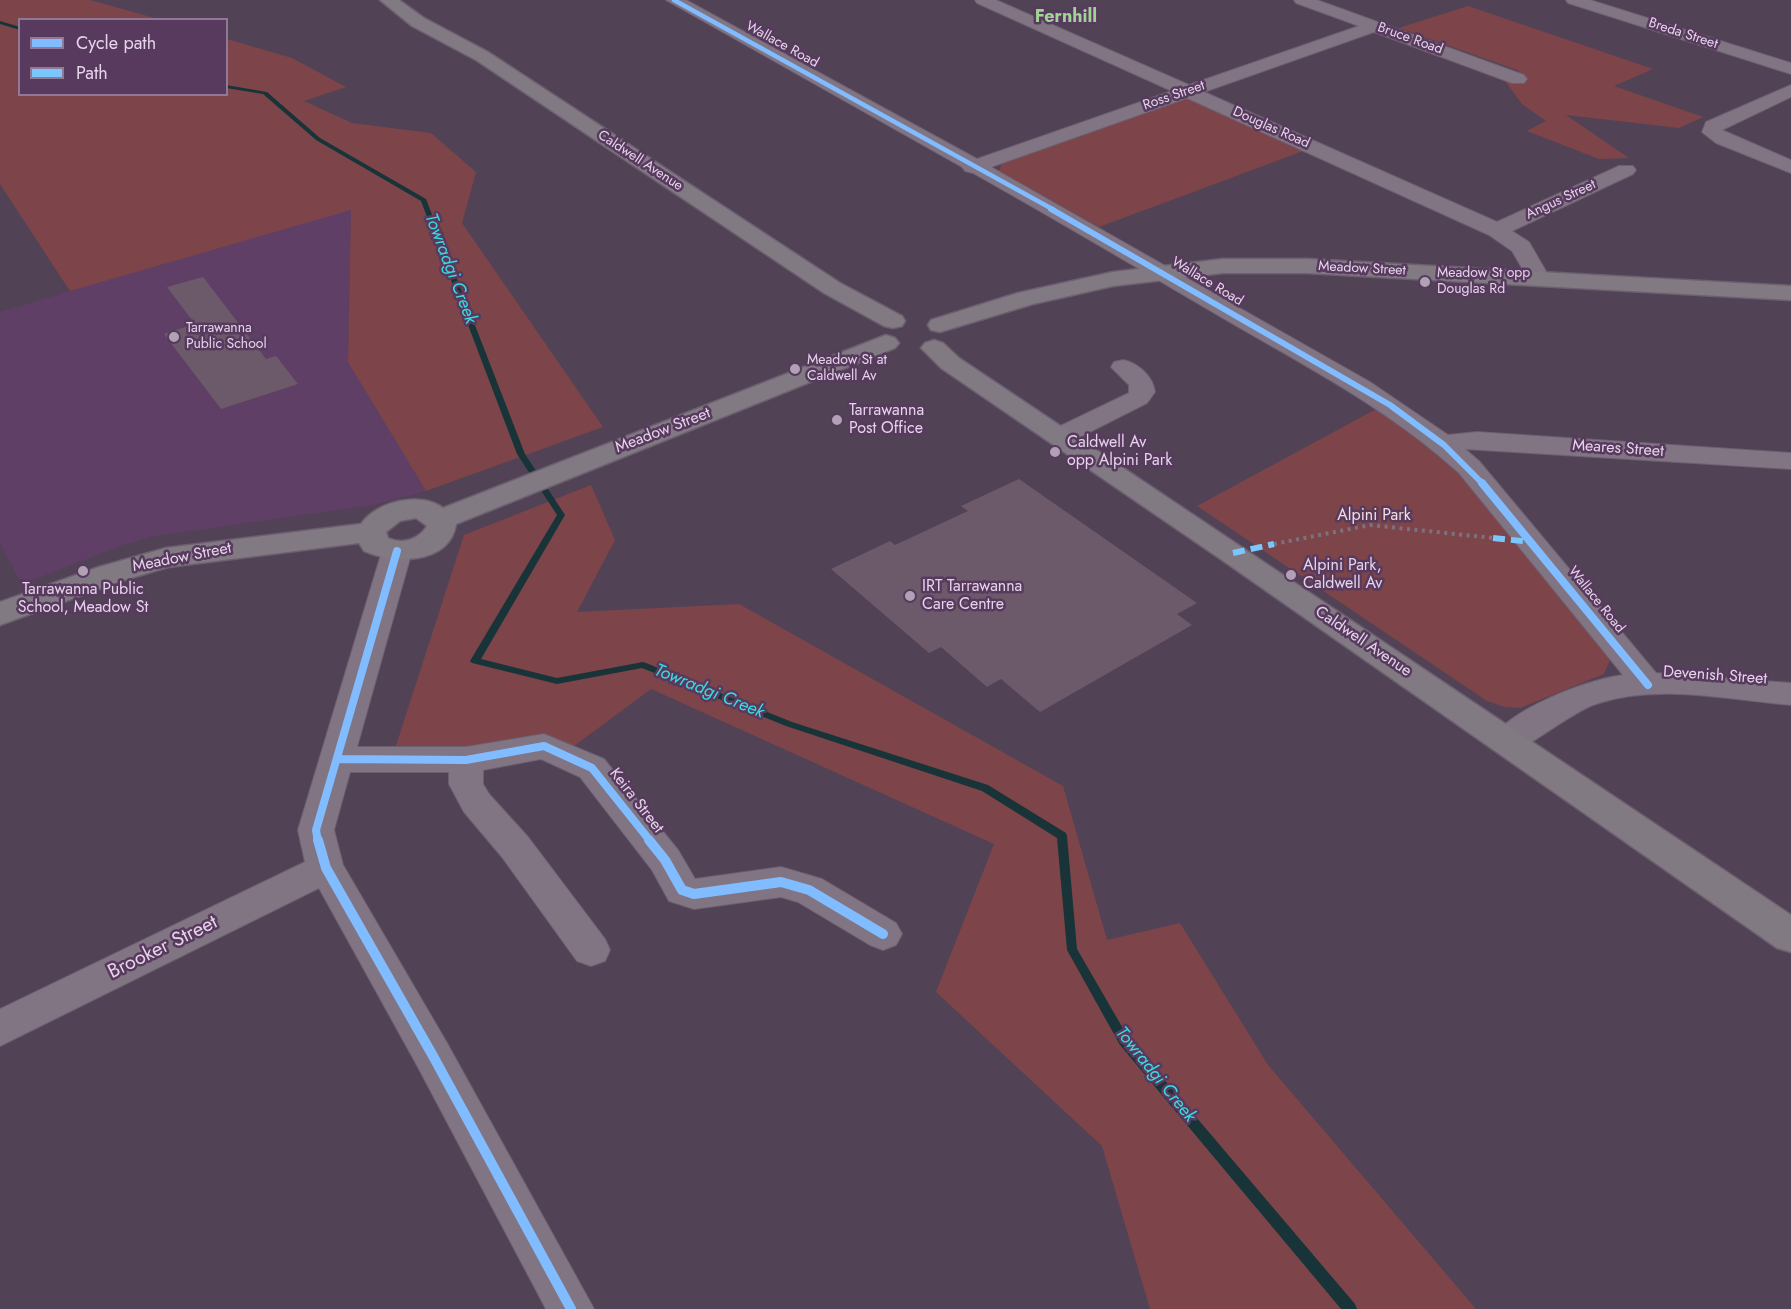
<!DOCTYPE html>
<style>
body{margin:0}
#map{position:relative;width:1791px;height:1309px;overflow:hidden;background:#524256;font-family:Jost,sans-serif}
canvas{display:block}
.legend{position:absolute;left:18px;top:18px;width:210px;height:78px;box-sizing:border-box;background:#573a5e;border:2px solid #907896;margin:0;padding:8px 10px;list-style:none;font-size:18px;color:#e5d4ea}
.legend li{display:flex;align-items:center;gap:12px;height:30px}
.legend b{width:30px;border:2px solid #907896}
</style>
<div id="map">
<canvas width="1791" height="1309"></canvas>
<ul class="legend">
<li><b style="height:8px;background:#80bcff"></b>Cycle path</li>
<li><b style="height:8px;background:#7ac7fe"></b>Path</li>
</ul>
</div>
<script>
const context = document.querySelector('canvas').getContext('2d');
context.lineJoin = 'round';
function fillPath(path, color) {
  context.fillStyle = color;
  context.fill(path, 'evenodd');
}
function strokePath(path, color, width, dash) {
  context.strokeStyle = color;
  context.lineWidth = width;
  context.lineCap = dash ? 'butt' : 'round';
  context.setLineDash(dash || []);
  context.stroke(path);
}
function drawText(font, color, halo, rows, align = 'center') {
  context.font = font + ' Jost,sans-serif';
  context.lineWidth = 5;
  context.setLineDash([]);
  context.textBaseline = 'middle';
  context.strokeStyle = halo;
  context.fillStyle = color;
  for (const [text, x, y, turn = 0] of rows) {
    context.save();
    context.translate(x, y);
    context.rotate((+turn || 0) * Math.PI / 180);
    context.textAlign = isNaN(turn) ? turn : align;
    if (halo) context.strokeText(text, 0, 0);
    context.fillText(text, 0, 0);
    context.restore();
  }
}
fillPath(new Path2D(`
 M 0,78 L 20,94 L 351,210 L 348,362 L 426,491 L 373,505 L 155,536 L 123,545 L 33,580 L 19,579 L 0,543 L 0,312 L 70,291 L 0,184 Z`), '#5f3f66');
fillPath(new Path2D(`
 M 0,0 L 90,0 L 158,19 L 20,20 L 20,94 L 226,94 L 227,39 L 292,58 L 346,87 L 304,101 L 352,123 L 431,133 L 476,172 L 462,223 L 603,427 L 426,491 L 348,362 L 351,210 L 70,291 L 0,184 Z
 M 1468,6 L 1653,69 L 1614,86 L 1703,117 L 1679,128 L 1566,115 L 1629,158 L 1599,159 L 1527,131 L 1546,121 L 1522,104 L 1505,81 L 1518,79 L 1521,73 L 1517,70 L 1399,28 Z
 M 1189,97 L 1306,150 L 1099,227 L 999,171 L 1003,160 Z
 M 1378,408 L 1421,437 L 1469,480 L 1609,652 L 1609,662 L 1604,674 L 1520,708 L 1505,707 L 1487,701 L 1197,506 Z
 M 591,485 L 615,540 L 577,612 L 739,604 L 1063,786 L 1107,940 L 1180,923 L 1268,1065 L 1476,1309 L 1150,1309 L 1102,1146 L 936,992 L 994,844 L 651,689 L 570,749 L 392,758 L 464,535 Z`), '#7d4549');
fillPath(new Path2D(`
 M 0,21 L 20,27 L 20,30 L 0,24 Z
 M 226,85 L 267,92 L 320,138 L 426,199 L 525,454 L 565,515 L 481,659 L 557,678 L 643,662 L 646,663 L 792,722 L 988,785 L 1066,833 L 1067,836 L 1077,949 L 1128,1037 L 1355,1304 L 1357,1309 L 1341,1309 L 1120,1045 L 1067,950 L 1057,838 L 982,791 L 786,726 L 642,668 L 557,684 L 472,663 L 470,661 L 557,515 L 517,454 L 421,201 L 316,140 L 263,94 L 226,88 Z`), '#183438');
fillPath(new Path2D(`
 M 203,277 L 266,359 L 276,356 L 298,384 L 221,409 L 164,334 L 195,324 L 167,287 Z
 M 1019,479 L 1197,603 L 1177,614 L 1192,625 L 1040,712 L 1001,679 L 987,687 L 941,647 L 929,653 L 831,569 L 890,541 L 895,545 L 968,511 L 961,506 Z`), '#6c5a6b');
const minor = new Path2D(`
 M 666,0 L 686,0 L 977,159 L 1172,91 L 977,3 L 975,0 L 996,0 L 1189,85 L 1359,26 L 1296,3 L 1294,0 L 1317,0 L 1524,75 L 1527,79 L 1524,83 L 1512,83 L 1374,32 L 1204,92 L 1497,222 L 1619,166 L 1633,166 L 1636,170 L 1633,174 L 1512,231 L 1529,242 L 1551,280 L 1548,285 L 1532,285 L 1512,251 L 1489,235 L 1187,98 L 991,167 L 1370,382 L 1448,435 L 1477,432 L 1791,453 L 1791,469 L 1465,449 L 1479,461 L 1656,673 L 1791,683 L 1791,705 C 1729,700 1657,683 1596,704 C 1571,712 1525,751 1508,753 C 1504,753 1499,751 1495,750 L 1490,741 C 1509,709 1586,680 1623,675 L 1459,473 C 1393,413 1317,372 1240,328 C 1151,276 1062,223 973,173 L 965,171 L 962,167 Z
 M 1566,0 L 1590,0 L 1791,63 L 1791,74 L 1568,3 Z
 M 1791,85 L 1791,97 L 1722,130 L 1791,160 L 1791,173 L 1716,143 L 1702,132 L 1706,122 Z
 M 1123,360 C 1138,363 1153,376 1155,392 L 1147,403 L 1070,442 L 1061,444 L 1052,442 L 1048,436 L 1052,430 L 1129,393 L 1129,385 L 1111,367 L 1114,362 Z
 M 397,542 L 407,545 L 412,551 L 357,747 L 466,747 L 544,734 L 604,759 L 678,850 L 695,879 L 781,867 L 822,879 L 896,923 L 902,934 L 896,945 L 883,950 L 870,945 L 798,902 L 781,897 L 694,909 L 669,901 L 652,870 L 580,777 L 541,759 L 483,770 L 483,784 L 489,794 L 528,837 L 605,939 L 610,950 L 605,961 L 591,966 L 577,961 L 502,857 L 464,812 L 449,784 L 449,772 L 350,772 L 334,830 L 343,865 L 447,1043 L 594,1309 L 546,1309 L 419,1069 L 319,888 L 0,1046 L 0,1009 L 305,862 L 298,830 L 382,551 L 387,545 Z`);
const secondary = new Path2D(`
 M 380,0 L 399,0 L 424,18 L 488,52 L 840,283 L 902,316 L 905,321 L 902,326 L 893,328 L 884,326 L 824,293 L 476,60 L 412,26 Z
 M 1223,259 L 1307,259 L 1791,286 L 1791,300 L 1307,273 L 1223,273 L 1113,286 L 1033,304 L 940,332 L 931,330 L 928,325 L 931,320 L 1018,293 L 1113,272 Z
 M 886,335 L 895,338 L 899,343 L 895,348 L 456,524 C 450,565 393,564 364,551 L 359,543 L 168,567 L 121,581 L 0,625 L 0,602 L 99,567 L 166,548 L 361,524 C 377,501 421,491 443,508 ZM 416,518 L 427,526 C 419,539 403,545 388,538 L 386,532 L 400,521 Z
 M 934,340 L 943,343 L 959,358 L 1791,915 L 1791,952 L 1777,948 L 1222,560 L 941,368 L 921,348 L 925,343 Z`);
strokePath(minor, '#6c5f70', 2);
strokePath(secondary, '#6c5f70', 3);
strokePath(new Path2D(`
 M 1274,544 L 1370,525 L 1493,538`), '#7c727f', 4, [3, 4.5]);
fillPath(minor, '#817583');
fillPath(secondary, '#827a83');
strokePath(new Path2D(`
 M 1493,538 L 1531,542
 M 1233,553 L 1274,544`), '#7ac7fe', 6, [12, 6]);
strokePath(new Path2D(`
 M 674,0 L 1054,210`), '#80bcff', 4.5);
strokePath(new Path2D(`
 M 1051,209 L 1390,405 L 1444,445 L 1483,484`), '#80bcff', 6);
strokePath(new Path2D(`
 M 1482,483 L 1648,685
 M 337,759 L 466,760 L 544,746 L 592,768 L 651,842
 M 318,842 L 316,830 L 397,551`), '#80bcff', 8);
strokePath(new Path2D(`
 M 318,840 L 326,868 L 433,1056 L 571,1309
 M 649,840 L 665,860 L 682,890 L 694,894 L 781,882 L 809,890 L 883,934`), '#80bcff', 10);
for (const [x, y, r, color] of [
 [1425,282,6,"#b2a1b6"],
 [174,337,6,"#b2a1b6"],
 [795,369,6,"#b2a1b6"],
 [837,420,6,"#b2a1b6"],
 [1055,452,6,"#b2a1b6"],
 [83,571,6,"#b2a1b6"],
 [1291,575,6,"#b2a1b6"],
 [910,596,6,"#b2a1b6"]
]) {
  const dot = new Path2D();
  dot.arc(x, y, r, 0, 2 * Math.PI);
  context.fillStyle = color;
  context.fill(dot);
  strokePath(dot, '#573a5e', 2);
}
drawText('14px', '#e5d4ea', '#573a5e', [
 ["Breda Street",1683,34,18],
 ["Bruce Road",1410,39,20],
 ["Wallace Road",782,45,29],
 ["Ross Street",1174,96,-19],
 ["Douglas Road",1271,128,24],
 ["Caldwell Avenue",640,161,33],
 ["Angus Street",1561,200,-25],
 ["Meadow Street",1362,269,3],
 ["Wallace Road",1207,282,31],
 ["Wallace Road",1596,600,51]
]);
drawText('14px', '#e5d4ea', '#573a5e', [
 ["Meadow St opp",1437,274],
 ["Douglas Rd",1437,290],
 ["Tarrawanna",186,329],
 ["Public School",186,345],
 ["Meadow St at",807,361],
 ["Caldwell Av",807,377]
], 'left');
drawText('16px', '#e5d4ea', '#573a5e', [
 ["Tarrawanna",849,411],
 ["Post Office",849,429],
 ["Caldwell Av",1067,443],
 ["opp Alpini Park",1067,461],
 ["Alpini Park,",1303,566],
 ["Caldwell Av",1303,584],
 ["IRT Tarrawanna",922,587],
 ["Care Centre",922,605],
 ["Tarrawanna Public",83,590,"center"],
 ["School, Meadow St",83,608,"center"]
], 'left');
drawText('16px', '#e5d4ea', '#573a5e', [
 ["Meadow Street",663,431,-21],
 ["Meares Street",1618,449,4],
 ["Meadow Street",182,558,-11],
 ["Caldwell Avenue",1363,642,34],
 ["Devenish Street",1715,676,4],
 ["Keira Street",636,801,52]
]);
drawText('16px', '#f4dddd', '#573a5e', [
 ["Alpini Park",1374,516]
]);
drawText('bold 18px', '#a0d395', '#573a5e', [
 ["Fernhill",1066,18]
]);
drawText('italic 18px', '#3adae1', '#573a5e', [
 ["Towradgi Creek",450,269,69],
 ["Towradgi Creek",709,692,22],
 ["Towradgi Creek",1155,1075,51]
]);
drawText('20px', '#e5d4ea', '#573a5e', [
 ["Brooker Street",163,948,-26]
]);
</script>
